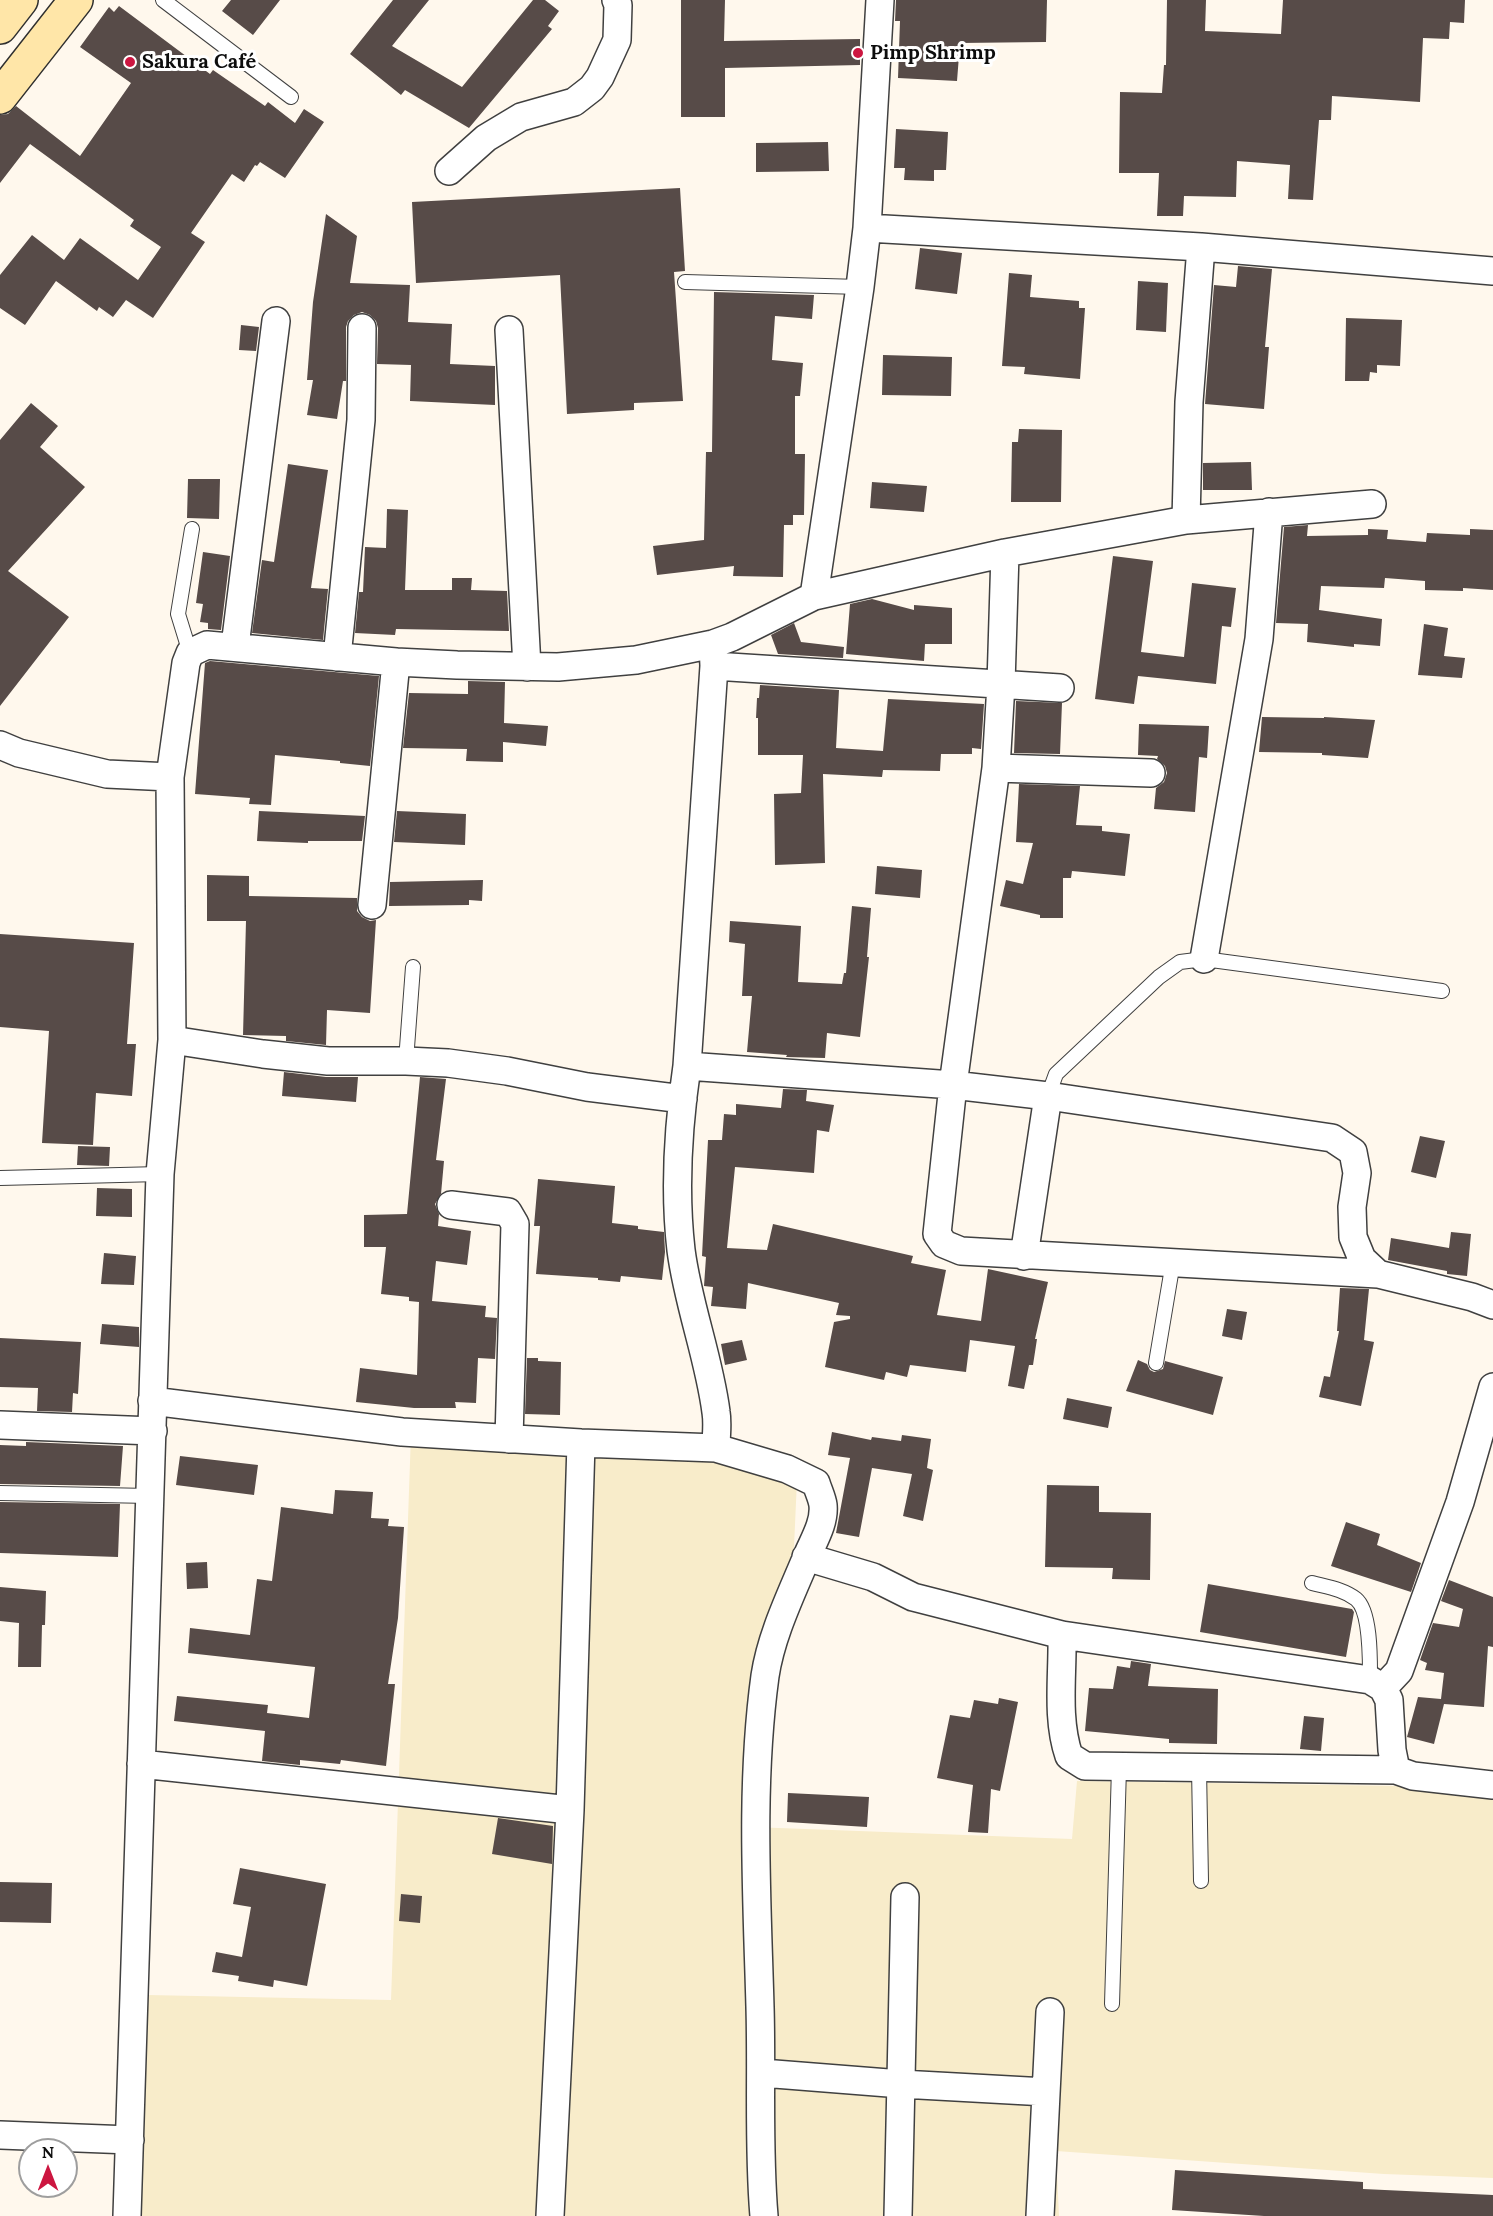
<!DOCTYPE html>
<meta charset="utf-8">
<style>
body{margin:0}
#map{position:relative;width:1493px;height:2216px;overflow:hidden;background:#fff8ed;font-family:Lora,serif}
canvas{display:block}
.north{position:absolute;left:18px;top:2138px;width:60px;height:60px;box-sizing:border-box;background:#fff;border:2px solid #9e9e9e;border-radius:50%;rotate:0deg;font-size:16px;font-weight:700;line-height:24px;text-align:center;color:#0d0d0d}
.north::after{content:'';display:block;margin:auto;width:21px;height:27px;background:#cc1640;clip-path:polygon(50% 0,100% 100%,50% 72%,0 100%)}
</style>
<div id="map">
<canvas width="1493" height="2216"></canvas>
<div class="north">N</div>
</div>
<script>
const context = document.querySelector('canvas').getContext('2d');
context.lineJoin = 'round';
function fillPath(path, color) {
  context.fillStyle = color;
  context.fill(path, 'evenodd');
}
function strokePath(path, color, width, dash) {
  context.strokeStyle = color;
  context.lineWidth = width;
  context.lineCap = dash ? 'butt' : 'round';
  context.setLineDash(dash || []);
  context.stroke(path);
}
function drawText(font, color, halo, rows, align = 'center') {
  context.font = font + ' Lora,serif';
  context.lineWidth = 6;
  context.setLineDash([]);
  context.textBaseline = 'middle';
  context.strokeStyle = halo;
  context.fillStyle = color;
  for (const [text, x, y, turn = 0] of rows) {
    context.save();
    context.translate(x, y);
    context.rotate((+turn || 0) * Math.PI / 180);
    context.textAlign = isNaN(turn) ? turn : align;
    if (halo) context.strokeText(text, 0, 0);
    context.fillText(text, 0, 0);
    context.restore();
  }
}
fillPath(new Path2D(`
 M 411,1434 L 683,1441 L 797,1480 L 794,1547 L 756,1653 L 752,1827 L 1072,1839 L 1077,1781 L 1398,1786 L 1493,1795 L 1493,2178 L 1384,2174 L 1056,2151 L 1059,2216 L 137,2216 L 148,1995 L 391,2000 Z`), '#f8ecca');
fillPath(new Path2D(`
 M 231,0 L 280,0 L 253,35 L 222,11 Z
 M 393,0 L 429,0 L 392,46 L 462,87 L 533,0 L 545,0 L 559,11 L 548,26 L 552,29 L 469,128 L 405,90 L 401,95 L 350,54 Z
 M 681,0 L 725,0 L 724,41 L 860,39 L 860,65 L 725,68 L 725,117 L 681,117 Z
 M 896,0 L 1047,0 L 1046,42 L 960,43 L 957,81 L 898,78 L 900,21 L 895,21 Z
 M 1167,0 L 1206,0 L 1205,31 L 1281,34 L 1283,0 L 1465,0 L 1464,23 L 1450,22 L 1449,39 L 1423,38 L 1420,102 L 1332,96 L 1331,120 L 1319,120 L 1313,200 L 1288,199 L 1290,165 L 1237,161 L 1236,197 L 1184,196 L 1183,216 L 1157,216 L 1159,173 L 1119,173 L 1120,92 L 1162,93 L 1164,65 L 1166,65 Z
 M 119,6 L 210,74 L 213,70 L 265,106 L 268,102 L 295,123 L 304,109 L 324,122 L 285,178 L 260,162 L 257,166 L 255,165 L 244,182 L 232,174 L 191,233 L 205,242 L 153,318 L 126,300 L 113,317 L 99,307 L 97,311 L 56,281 L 25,325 L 0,308 L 0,275 L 32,235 L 64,260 L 80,238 L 138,280 L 161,247 L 130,226 L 134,220 L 30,144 L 0,183 L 0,115 L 8,114 L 16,106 L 80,156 L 131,83 L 80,47 L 109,7 L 114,12 Z
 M 896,129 L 948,132 L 946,170 L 934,170 L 934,181 L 904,180 L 905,168 L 894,168 Z
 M 828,142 L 829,171 L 756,172 L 756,143 Z
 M 680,188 L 685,271 L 674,272 L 683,401 L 634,403 L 634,410 L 567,414 L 560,275 L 416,283 L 412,202 Z
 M 326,214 L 357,236 L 350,283 L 410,285 L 408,322 L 452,324 L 450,364 L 495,366 L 495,405 L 410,401 L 411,365 L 377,364 L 378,328 L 376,321 L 370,315 L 362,312 L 354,315 L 348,321 L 346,327 L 346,381 L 343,381 L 337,419 L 307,415 L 313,380 L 307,380 L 313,302 Z
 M 920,248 L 962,253 L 957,294 L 915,289 Z
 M 1238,266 L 1272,269 L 1265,347 L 1269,347 L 1264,409 L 1205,404 L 1214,285 L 1236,287 Z
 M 1009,273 L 1032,275 L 1030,297 L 1079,301 L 1079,308 L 1085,308 L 1080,379 L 1024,374 L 1025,367 L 1002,366 Z
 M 1138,281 L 1168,283 L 1166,332 L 1136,330 Z
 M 714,292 L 814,295 L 812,319 L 775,316 L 772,360 L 803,363 L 800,396 L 795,396 L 795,454 L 805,454 L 804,515 L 793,515 L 793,525 L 784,525 L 783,577 L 733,576 L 734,566 L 657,575 L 653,546 L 704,540 L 706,452 L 712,452 Z
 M 1346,318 L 1402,320 L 1400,366 L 1377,365 L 1377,373 L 1370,372 L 1369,381 L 1345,381 Z
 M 241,325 L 259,327 L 256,351 L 239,350 Z
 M 883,355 L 952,357 L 951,396 L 882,395 Z
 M 31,403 L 58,426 L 40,447 L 85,487 L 8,571 L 69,617 L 0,706 L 0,440 Z
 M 1019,429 L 1062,430 L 1061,502 L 1011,502 L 1012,442 L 1018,442 Z
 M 1251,462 L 1252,490 L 1203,490 L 1203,463 Z
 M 288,464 L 328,470 L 311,588 L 328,589 L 323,640 L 252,633 L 262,560 L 274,562 Z
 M 188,479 L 220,479 L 219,519 L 187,518 Z
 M 872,482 L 927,486 L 924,512 L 870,508 Z
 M 387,509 L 408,510 L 405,590 L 452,590 L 452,578 L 472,578 L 471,590 L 507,591 L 509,631 L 396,629 L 395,635 L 355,633 L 359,592 L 363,592 L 365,547 L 386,548 Z
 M 1308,525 L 1307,536 L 1368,535 L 1368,529 L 1388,530 L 1387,539 L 1426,542 L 1427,533 L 1470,535 L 1470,529 L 1493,530 L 1493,590 L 1463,588 L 1463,591 L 1425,590 L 1425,581 L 1385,578 L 1384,588 L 1321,586 L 1319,610 L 1382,619 L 1380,646 L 1354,644 L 1354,647 L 1307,642 L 1308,624 L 1276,623 L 1284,527 Z
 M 203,552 L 230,556 L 221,630 L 208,629 L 208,623 L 200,622 L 203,604 L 196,603 Z
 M 1113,556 L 1153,561 L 1141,652 L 1184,657 L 1192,583 L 1236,588 L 1231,627 L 1222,626 L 1216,684 L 1138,676 L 1134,704 L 1095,699 Z
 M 872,599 L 914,610 L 914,605 L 952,608 L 952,644 L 925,644 L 924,661 L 846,654 L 850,604 Z
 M 794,623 L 801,642 L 844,647 L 843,658 L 778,654 L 771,635 Z
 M 1424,624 L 1448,628 L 1444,656 L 1465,658 L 1462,678 L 1418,675 Z
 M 210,661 L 379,676 L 370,766 L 340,763 L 340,761 L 275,755 L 271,805 L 249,804 L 250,798 L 195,794 L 205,663 Z
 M 468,681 L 505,682 L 504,723 L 548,726 L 546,746 L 503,742 L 503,762 L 466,761 L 467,749 L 403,748 L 409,693 L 468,694 Z
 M 760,685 L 839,690 L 836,748 L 883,751 L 888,699 L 984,704 L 981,749 L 972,748 L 972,754 L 941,754 L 940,771 L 883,770 L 882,777 L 823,774 L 825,863 L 775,865 L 774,794 L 801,793 L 803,755 L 758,755 L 758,718 L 756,718 L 757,698 L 759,698 Z
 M 1016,701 L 1062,703 L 1060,754 L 1014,753 Z
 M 1262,717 L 1324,718 L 1324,717 L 1375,720 L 1368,758 L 1322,755 L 1322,753 L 1259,752 Z
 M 1139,724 L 1209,726 L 1207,758 L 1199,757 L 1195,812 L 1154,809 L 1156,788 L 1164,782 L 1167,773 L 1165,766 L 1157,759 L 1158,756 L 1138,755 Z
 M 1019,784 L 1080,786 L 1076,825 L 1102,826 L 1102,831 L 1130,834 L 1125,876 L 1072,871 L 1071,878 L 1063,878 L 1063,918 L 1040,918 L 1040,915 L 1000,906 L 1006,880 L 1023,884 L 1033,843 L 1016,842 Z
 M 259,811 L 365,816 L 362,841 L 308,841 L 308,843 L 257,841 Z
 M 397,811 L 466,814 L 465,845 L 394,842 Z
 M 877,866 L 922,870 L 920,898 L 875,894 Z
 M 207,875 L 249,876 L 249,896 L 357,898 L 357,911 L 362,917 L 370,921 L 376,920 L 370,1013 L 327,1010 L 326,1045 L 286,1041 L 286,1036 L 243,1035 L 246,921 L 207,921 Z
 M 483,880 L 482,901 L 469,900 L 469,905 L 389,906 L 390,882 Z
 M 852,906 L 871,908 L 867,957 L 869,957 L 860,1037 L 827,1033 L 825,1058 L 786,1057 L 787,1055 L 747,1052 L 752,996 L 742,996 L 745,944 L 729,942 L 730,921 L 801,926 L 798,982 L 842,984 L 844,973 L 846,973 Z
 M 0,934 L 134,943 L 127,1044 L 136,1044 L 132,1096 L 96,1093 L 93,1145 L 42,1143 L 49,1031 L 0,1027 Z
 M 284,1072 L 326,1077 L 358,1077 L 356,1102 L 282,1096 Z
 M 420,1077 L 446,1079 L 436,1160 L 444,1161 L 441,1194 L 435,1204 L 439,1214 L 438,1226 L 471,1231 L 467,1265 L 436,1261 L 432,1301 L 486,1306 L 485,1317 L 497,1318 L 495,1359 L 478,1358 L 476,1403 L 455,1402 L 456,1408 L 414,1408 L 356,1402 L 360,1368 L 417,1375 L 419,1302 L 409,1301 L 409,1297 L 381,1294 L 386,1247 L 364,1247 L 364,1215 L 407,1214 Z
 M 783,1089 L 807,1090 L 806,1101 L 834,1105 L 829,1132 L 817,1130 L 814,1173 L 735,1167 L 727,1248 L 767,1250 L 773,1224 L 913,1256 L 911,1263 L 946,1270 L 937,1315 L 981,1321 L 988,1269 L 1048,1282 L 1035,1339 L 1037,1339 L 1033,1365 L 1029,1365 L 1024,1389 L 1008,1386 L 1015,1346 L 970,1340 L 966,1372 L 910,1365 L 907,1377 L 886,1372 L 884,1380 L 825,1367 L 834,1322 L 850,1319 L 850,1316 L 836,1315 L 839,1303 L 748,1283 L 746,1309 L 711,1306 L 713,1287 L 704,1286 L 706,1257 L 702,1256 L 708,1140 L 722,1140 L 724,1114 L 736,1115 L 736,1104 L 781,1108 Z
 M 1420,1136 L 1445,1141 L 1436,1178 L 1411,1172 Z
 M 78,1146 L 110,1147 L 109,1166 L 77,1165 Z
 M 538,1179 L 615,1186 L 612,1223 L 638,1226 L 638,1229 L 664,1232 L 665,1252 L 662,1280 L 621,1276 L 620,1282 L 598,1280 L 598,1278 L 536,1274 L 540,1226 L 534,1226 Z
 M 97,1188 L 132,1189 L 132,1217 L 96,1216 Z
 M 1451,1232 L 1471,1234 L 1467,1276 L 1447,1274 L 1447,1271 L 1388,1260 L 1391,1238 L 1449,1248 Z
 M 104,1253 L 136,1256 L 134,1285 L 101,1284 Z
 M 1340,1288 L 1369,1289 L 1364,1340 L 1374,1342 L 1361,1406 L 1319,1397 L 1324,1376 L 1330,1377 L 1339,1331 L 1337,1331 Z
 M 1227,1309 L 1247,1312 L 1242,1340 L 1222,1336 Z
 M 102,1324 L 139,1327 L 139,1347 L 100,1344 Z
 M 0,1338 L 81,1342 L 78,1394 L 73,1393 L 72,1412 L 37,1411 L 38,1388 L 0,1387 Z
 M 742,1340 L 747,1360 L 725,1365 L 721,1344 Z
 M 527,1358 L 538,1358 L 538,1361 L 561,1362 L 560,1415 L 525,1414 Z
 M 1138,1360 L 1147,1364 L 1150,1370 L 1154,1372 L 1163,1369 L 1165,1361 L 1223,1377 L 1213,1415 L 1126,1391 Z
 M 1067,1398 L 1112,1407 L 1108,1428 L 1063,1419 Z
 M 832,1432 L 871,1440 L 872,1437 L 901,1441 L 902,1435 L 931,1439 L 927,1468 L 933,1470 L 923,1521 L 903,1516 L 912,1474 L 872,1468 L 859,1537 L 836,1533 L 850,1458 L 828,1455 Z
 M 26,1442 L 123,1446 L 120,1486 L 0,1484 L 0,1445 L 26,1446 Z
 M 180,1456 L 258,1465 L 254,1495 L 176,1485 Z
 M 1047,1485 L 1099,1486 L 1099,1512 L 1151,1513 L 1150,1580 L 1112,1579 L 1113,1568 L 1045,1567 Z
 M 335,1490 L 373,1492 L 371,1518 L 389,1519 L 388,1526 L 404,1527 L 398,1618 L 388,1684 L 395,1684 L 386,1766 L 341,1760 L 340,1764 L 300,1760 L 300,1765 L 262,1761 L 265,1731 L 174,1721 L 177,1696 L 268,1705 L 267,1713 L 309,1718 L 315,1667 L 188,1653 L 190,1628 L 250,1635 L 257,1579 L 272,1581 L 281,1507 L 333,1514 Z
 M 0,1502 L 120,1504 L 118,1557 L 0,1553 Z
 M 1346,1522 L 1380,1534 L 1377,1545 L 1421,1563 L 1411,1592 L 1331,1566 Z
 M 207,1562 L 208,1588 L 187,1589 L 186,1563 Z
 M 1449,1580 L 1493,1597 L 1493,1647 L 1488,1646 L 1484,1707 L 1444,1704 L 1434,1744 L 1407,1737 L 1418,1697 L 1441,1699 L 1444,1673 L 1425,1670 L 1427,1663 L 1420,1660 L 1433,1623 L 1459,1627 L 1463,1609 L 1441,1601 Z
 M 1208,1584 L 1352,1609 L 1354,1612 L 1346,1657 L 1200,1632 Z
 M 0,1587 L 46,1591 L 45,1625 L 42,1625 L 41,1667 L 18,1667 L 19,1623 L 0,1621 Z
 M 1131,1661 L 1151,1664 L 1148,1686 L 1218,1689 L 1217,1744 L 1169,1743 L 1169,1739 L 1085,1731 L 1089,1688 L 1113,1689 L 1117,1666 L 1130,1668 Z
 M 999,1698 L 1018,1702 L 1000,1791 L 991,1789 L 988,1833 L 968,1832 L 973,1785 L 937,1778 L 950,1715 L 970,1718 L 974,1700 L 998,1704 Z
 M 1304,1716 L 1324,1718 L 1321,1751 L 1300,1749 Z
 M 788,1793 L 869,1797 L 867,1827 L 787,1822 Z
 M 498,1818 L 553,1826 L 552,1864 L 492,1854 Z
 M 240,1868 L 326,1884 L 307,1986 L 274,1980 L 273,1987 L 238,1981 L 239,1976 L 212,1972 L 216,1952 L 242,1957 L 251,1907 L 233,1904 Z
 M 0,1882 L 52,1883 L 51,1923 L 0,1922 Z
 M 401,1894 L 422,1896 L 420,1923 L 399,1921 Z
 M 1175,2170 L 1363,2182 L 1363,2189 L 1493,2195 L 1493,2216 L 1264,2216 L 1172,2210 Z`), '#574b48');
const service = new Path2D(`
 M 163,0 L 291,97
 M 685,282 L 860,287
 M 190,653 L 178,614 L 192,529
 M 406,1061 L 413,967
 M 1048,1096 L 1056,1074 L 1159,977 L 1180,962 L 1204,959 L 1442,991
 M 0,1178 L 160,1174
 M 1156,1363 L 1173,1262
 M 0,1493 L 150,1496
 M 1312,1583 C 1327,1587 1343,1589 1356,1599 C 1371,1611 1370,1661 1370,1680
 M 1199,1768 L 1201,1881
 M 1112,2004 L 1119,1768`);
const minor = new Path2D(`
 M 449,171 L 486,138 L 521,117 L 574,102 L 592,88 L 600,77 L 617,40 L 618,5 L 616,0
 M 867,228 L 1201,247 L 1493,271
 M 509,330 L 527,667
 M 1186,520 L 1189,402 L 1201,247
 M 1005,553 L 1001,684 L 996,768 L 953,1085 L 937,1234 L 944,1244 L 961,1251 L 1378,1274 L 1472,1297 L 1493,1305
 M 814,596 L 860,287 L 867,228 L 880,0
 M 713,644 L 714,666 L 687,1066 C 678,1127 674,1189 681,1250 C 688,1305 709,1357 716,1412 C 718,1424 716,1436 716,1448
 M 235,646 L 276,321
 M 337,657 L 361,420 L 362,328
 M 714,666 L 1060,688
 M 0,745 L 19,753 L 107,774 L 170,777
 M 996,768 L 1151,773
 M 372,905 L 396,662
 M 1204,959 L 1259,639 L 1269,512
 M 172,1040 L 263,1054 L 328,1061 L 406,1061 L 448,1063 L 507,1071 L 587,1087 L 683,1099
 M 687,1066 L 953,1085 L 1048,1096 L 1332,1138 L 1353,1152 L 1357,1173 L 1352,1207 L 1353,1237 L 1362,1259 L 1378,1274
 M 451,1205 L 508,1212 L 515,1224 L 509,1439
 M 1024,1256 L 1048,1096
 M 152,1401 L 402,1432 L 581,1443 L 716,1448 L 787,1469 L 816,1483 C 818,1490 822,1498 823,1505 C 825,1524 812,1543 805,1561 C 790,1597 771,1636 765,1676 C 750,1786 757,1897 760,2007 C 762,2077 758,2147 764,2216
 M 0,1425 L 153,1431
 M 806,1557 L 873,1577 L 913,1597 L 1062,1635 L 1370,1680 L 1383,1688 L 1389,1700 L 1392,1750 L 1396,1770 L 1413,1776 L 1493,1785
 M 1062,1635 C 1063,1675 1056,1718 1069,1756 L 1085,1766 L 1396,1770
 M 1383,1688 L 1399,1671 L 1460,1502 L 1493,1387
 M 141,1764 L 570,1810
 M 762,2073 L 901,2084 L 1046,2092
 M 0,2135 L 130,2140
 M 127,2216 L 160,1174 L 172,1040 L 170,777 L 186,663 L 190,653 L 207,645 L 396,662 L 457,665 L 558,667 L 636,660 L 713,644 L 732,637 L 814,596 L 1005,553 L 1186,520 L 1372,504
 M 550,2216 L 570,1810 L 581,1443
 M 898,2216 L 905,1897
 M 1040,2216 L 1050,2012`);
const secondary = new Path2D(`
 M 0,27 L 21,0
 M 0,97 L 76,0`);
strokePath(service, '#404040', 16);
strokePath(minor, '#404040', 30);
strokePath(secondary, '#2f2f2f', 36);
strokePath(service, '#fff', 14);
strokePath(minor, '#fff', 27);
strokePath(secondary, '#ffe6a8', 33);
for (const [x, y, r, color] of [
 [858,53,6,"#cc1640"],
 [130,62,6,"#cc1640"]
]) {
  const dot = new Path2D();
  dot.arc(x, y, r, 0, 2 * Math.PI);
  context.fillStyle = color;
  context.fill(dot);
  strokePath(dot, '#fff', 2);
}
drawText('bold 20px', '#0d0d0d', '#fff', [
 ["Pimp Shrimp",870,53],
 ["Sakura Café",142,62]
], 'left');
</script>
